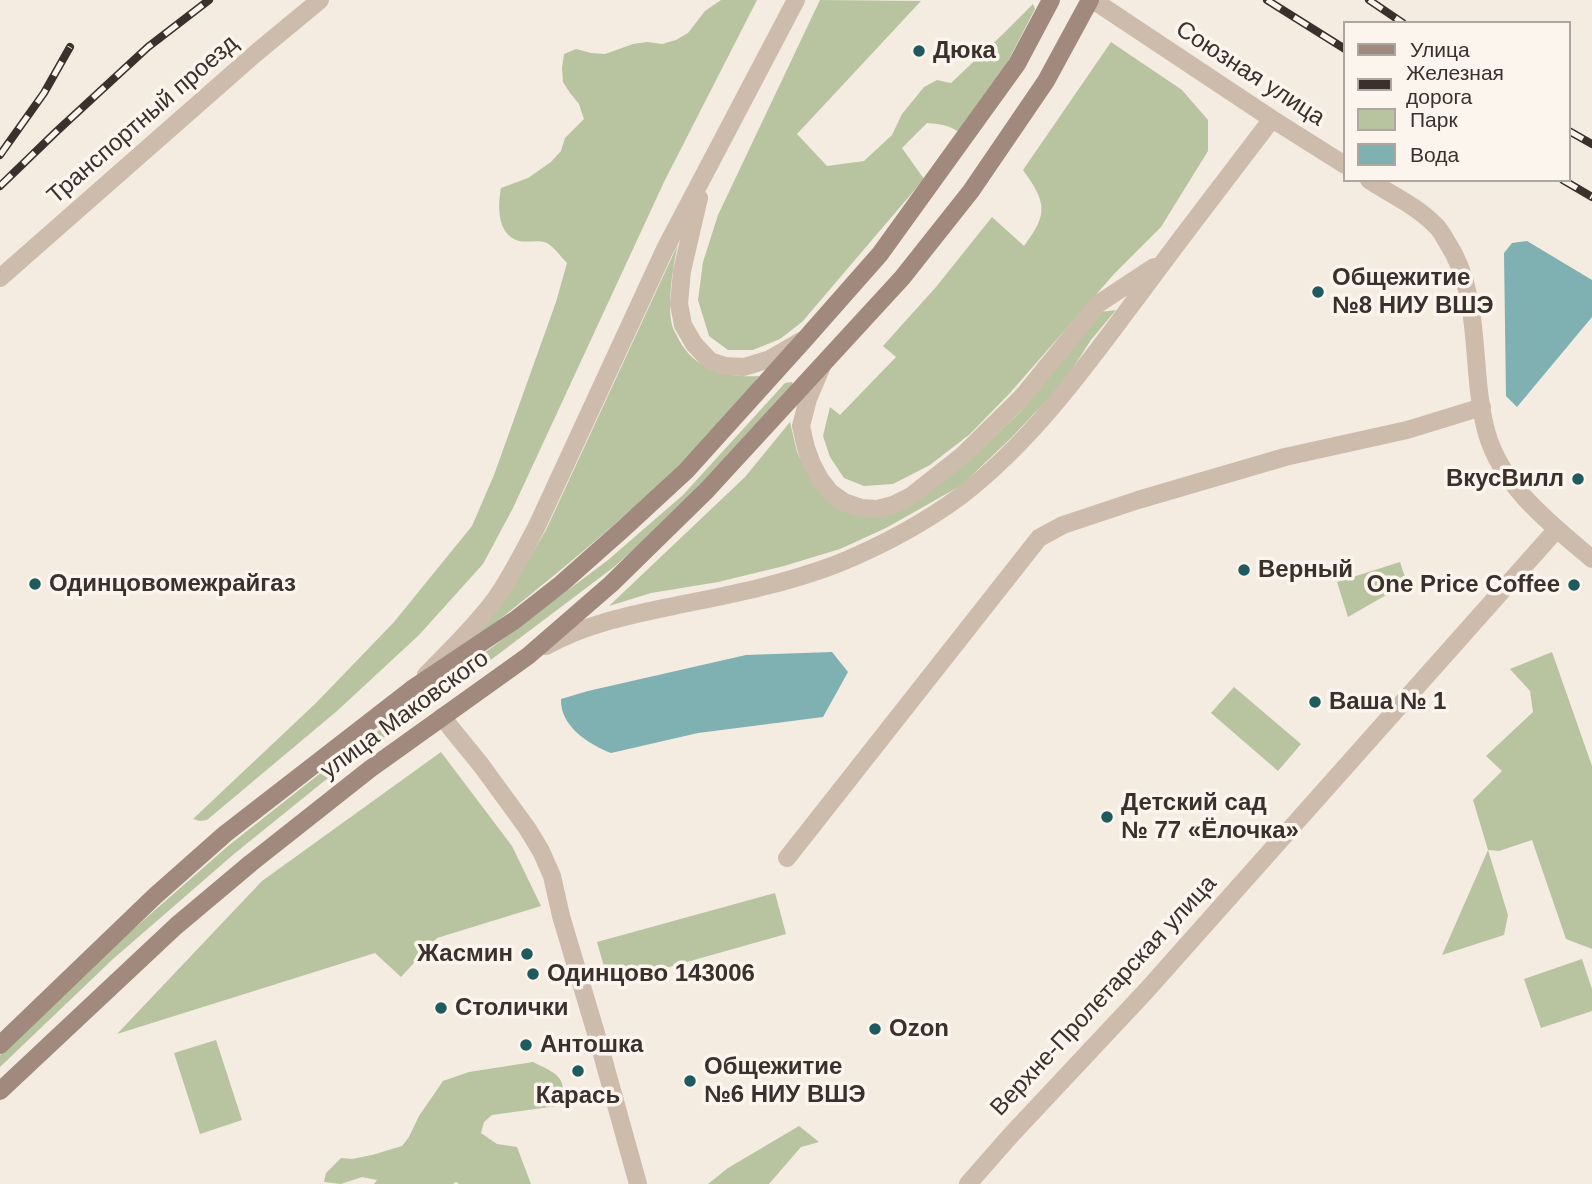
<!DOCTYPE html>
<meta charset="utf-8">
<style>
body{margin:0}
#map{position:relative;width:1592px;height:1184px;overflow:hidden;background:#f4ebe1;font-family:Helvetica,sans-serif}
canvas{display:block}
.legend{position:absolute;left:1343px;top:21px;width:228px;height:161px;box-sizing:border-box;background:#fbf5ee;border:2px solid #aea6a0;margin:0;padding:9px 12px;list-style:none;font-size:21px;color:#3b302b}
.legend li{display:flex;align-items:center;gap:14px;height:35px}
.legend b{width:35px;border:2px solid #aea6a0}
</style>
<div id="map">
<canvas width="1592" height="1184"></canvas>
<ul class="legend">
<li><b style="height:9px;background:#a18a7d"></b>Улица</li>
<li><b style="height:9px;background:#3b302b"></b>Железная дорога</li>
<li><b style="height:19px;background:#b8c4a0"></b>Парк</li>
<li><b style="height:19px;background:#7fb0b2"></b>Вода</li>
</ul>
</div>
<script>
const context = document.querySelector('canvas').getContext('2d');
context.lineJoin = 'round';
function fillPath(path, color) {
  context.fillStyle = color;
  context.fill(path, 'evenodd');
}
function strokePath(path, color, width, dash) {
  context.strokeStyle = color;
  context.lineWidth = width;
  context.lineCap = dash ? 'butt' : 'round';
  context.setLineDash(dash || []);
  context.stroke(path);
}
function drawText(font, color, halo, rows, align = 'center') {
  context.font = font + ' Helvetica,sans-serif';
  context.lineWidth = 7;
  context.setLineDash([]);
  context.textBaseline = 'middle';
  context.strokeStyle = halo;
  context.fillStyle = color;
  for (const [text, x, y, turn = 0] of rows) {
    context.save();
    context.translate(x, y);
    context.rotate((+turn || 0) * Math.PI / 180);
    context.textAlign = isNaN(turn) ? turn : align;
    if (halo) context.strokeText(text, 0, 0);
    context.fillText(text, 0, 0);
    context.restore();
  }
}
fillPath(new Path2D(`
 M 721,0 L 757,0 L 664,182 L 513,508 L 483,564 L 419,635 L 337,711 L 207,820 L 200,821 L 193,819 L 317,702 L 394,622 L 472,526 L 494,475 L 556,302 L 567,263 C 561,257 554,247 547,243 C 539,239 527,243 519,241 C 496,234 498,205 501,188 L 528,178 L 551,162 L 561,151 L 565,138 L 584,119 L 579,104 L 570,93 L 563,82 L 562,68 L 564,54 L 576,49 L 591,53 L 605,54 L 633,44 L 647,42 L 662,44 L 676,40 L 688,33 L 705,11 Z
 M 820,0 L 921,1 L 797,134 L 827,166 L 864,161 L 892,135 L 902,114 L 924,87 L 937,80 L 951,83 L 1002,35 L 1033,4 L 1035,9 L 1006,65 L 959,132 C 948,125 940,124 927,123 L 902,148 L 924,179 L 802,322 L 780,339 L 753,350 L 728,350 L 709,336 L 698,300 L 703,262 L 718,215 Z
 M 1111,42 L 1182,90 L 1208,120 L 1208,151 L 1161,227 L 1114,274 L 1010,393 L 970,434 L 930,465 L 893,484 L 864,486 L 844,478 L 830,457 L 823,436 L 830,407 L 840,415 L 896,357 L 883,346 L 936,287 L 992,217 L 1024,246 C 1049,213 1046,202 1023,170 Z
 M 678,244 C 673,265 667,304 672,325 C 673,330 677,335 679,340 C 695,370 727,378 759,376 C 724,425 679,467 634,507 C 579,556 522,602 465,647 L 514,584 L 546,530 Z
 M 1116,310 L 1091,340 L 1063,383 L 1011,438 L 962,485 L 886,528 L 840,549 L 784,566 L 718,582 L 651,593 L 609,606 L 745,477 L 790,422 L 797,452 L 813,482 L 886,514 L 975,455 L 1021,411 L 1101,312 Z
 M 792,382 L 794,388 L 687,502 L 614,567 L 500,653 L 323,782 L 234,854 L 113,959 L 0,1067 L 0,1055 L 105,954 L 228,846 L 318,775 L 495,645 L 608,560 L 683,495 L 785,383 Z
 M 1400,562 L 1407,583 L 1348,617 L 1337,582 Z
 M 1552,652 L 1592,766 L 1592,949 L 1566,939 L 1532,840 L 1499,851 L 1488,850 L 1508,915 L 1504,935 L 1442,955 L 1488,850 L 1473,800 L 1502,771 L 1486,756 L 1533,712 L 1530,691 L 1510,669 Z
 M 1234,687 L 1301,744 L 1278,771 L 1211,713 Z
 M 441,752 L 512,846 L 541,906 L 437,938 L 401,977 L 375,953 L 117,1034 L 262,881 Z
 M 775,893 L 786,934 L 609,984 L 597,942 Z
 M 1582,959 L 1592,989 L 1592,1011 L 1541,1028 L 1524,979 Z
 M 216,1040 L 242,1120 L 200,1134 L 174,1053 Z
 M 533,1062 C 555,1073 572,1078 557,1106 L 492,1115 L 484,1122 L 481,1133 L 497,1144 L 517,1147 L 531,1184 L 459,1184 L 456,1182 L 453,1184 L 374,1184 L 377,1180 L 362,1177 L 341,1184 L 324,1182 L 326,1173 L 341,1158 L 352,1159 L 372,1155 L 402,1146 L 409,1137 L 419,1116 L 443,1081 L 469,1072 Z
 M 799,1126 L 819,1142 L 801,1147 L 769,1184 L 708,1184 L 728,1168 Z`), '#b8c4a0');
fillPath(new Path2D(`
 M 1527,241 L 1592,280 L 1592,317 L 1517,407 L 1506,396 L 1504,253 L 1512,243 Z
 M 832,652 L 848,672 L 823,717 L 698,733 L 611,753 C 588,744 560,726 561,699 L 588,691 L 746,655 Z`), '#7fb0b2');
strokePath(new Path2D(`
 M 0,278 L 256,53 L 320,0
 M 442,717 L 481,765 L 527,828 L 541,851 L 552,876 L 561,916 L 598,1040 L 638,1184
 M 787,858 L 1039,538 L 1063,525 L 1138,500 L 1285,457 L 1407,430 L 1482,407`), '#cdbbac', 18);
strokePath(new Path2D(`
 M 1093,0 L 1272,119 L 1345,165
 M 1369,180 C 1390,194 1417,206 1435,225 C 1440,229 1444,237 1447,242 C 1484,298 1469,372 1487,434 C 1503,488 1551,524 1592,559
 M 699,198 L 682,271 L 679,304 L 683,325 L 694,344 L 710,361 L 725,366 L 744,367 L 770,359 L 801,341
 M 822,366 L 808,399 L 801,426 L 806,448 L 812,464 L 820,479 L 830,492 L 844,502 L 861,508 L 877,509 L 893,505 L 911,496 L 963,455 L 1022,397 L 1098,304 L 1154,267
 M 546,646 C 589,622 636,614 683,604 C 735,594 787,583 837,564 C 881,546 923,524 962,495 C 1037,437 1094,355 1150,280 C 1190,226 1231,173 1272,119
 M 426,675 C 450,650 476,626 496,598 C 512,575 524,550 537,526 L 665,249 L 796,0
 M 968,1184 L 1011,1135 L 1146,991 L 1557,529`), '#cdbbac', 18);
strokePath(new Path2D(`
 M 0,1045 L 155,896 L 225,834 L 412,689 L 515,620 L 561,584 L 623,529 L 686,471 L 806,338 L 880,254 L 1017,64 L 1051,0
 M 0,1091 L 176,926 L 251,863 L 370,769 L 528,656 L 611,584 L 707,490 L 902,278 L 971,191 L 1046,81 L 1090,0`), '#a18a7d', 18);
const rail = new Path2D(`
 M 1267,0 L 1345,49
 M 1369,0 L 1403,23
 M 1569,131 L 1592,144
 M 0,155 L 44,93 L 70,47
 M 1563,180 L 1592,197
 M 0,186 L 57,131 L 148,47 L 209,0`);
strokePath(rail, '#3b302b', 8);
strokePath(rail, '#fbf5ee', 5, [16]);
for (const [x, y, r, color] of [
 [919,51,7,"#1f5a5e"],
 [1318,292,7,"#1f5a5e"],
 [1578,479,7,"#1f5a5e"],
 [1244,570,7,"#1f5a5e"],
 [35,584,7,"#1f5a5e"],
 [1574,585,7,"#1f5a5e"],
 [1315,702,7,"#1f5a5e"],
 [1107,817,7,"#1f5a5e"],
 [527,954,7,"#1f5a5e"],
 [533,974,7,"#1f5a5e"],
 [441,1008,7,"#1f5a5e"],
 [875,1029,7,"#1f5a5e"],
 [526,1045,7,"#1f5a5e"],
 [578,1071,7,"#1f5a5e"],
 [690,1081,7,"#1f5a5e"]
]) {
  const dot = new Path2D();
  dot.arc(x, y, r, 0, 2 * Math.PI);
  context.fillStyle = color;
  context.fill(dot);
  strokePath(dot, '#fbf5ee', 2.5);
}
drawText('bold 24px', '#3b302b', '#fbf5ee', [
 ["Дюка",933,51],
 ["Общежитие",1332,278],
 ["№8 НИУ ВШЭ",1332,306],
 ["ВкусВилл",1564,479,"right"],
 ["Верный",1258,570],
 ["Одинцовомежрайгаз",49,584],
 ["One Price Coffee",1560,585,"right"],
 ["Ваша № 1",1329,702],
 ["Детский сад",1121,803],
 ["№ 77 «Ёлочка»",1121,831],
 ["Жасмин",513,954,"right"],
 ["Одинцово 143006",547,974],
 ["Столички",455,1008],
 ["Ozon",889,1029],
 ["Антошка",540,1045],
 ["Общежитие",704,1067],
 ["№6 НИУ ВШЭ",704,1095],
 ["Карась",578,1096,"center"]
], 'left');
drawText('24px', '#3b302b', '#fbf5ee', [
 ["Союзная улица",1250,74,33],
 ["Транспортный проезд",143,120,-41],
 ["улица Маковского",405,715,-36],
 ["Верхне-Пролетарская улица",1104,996,-47]
]);
</script>
